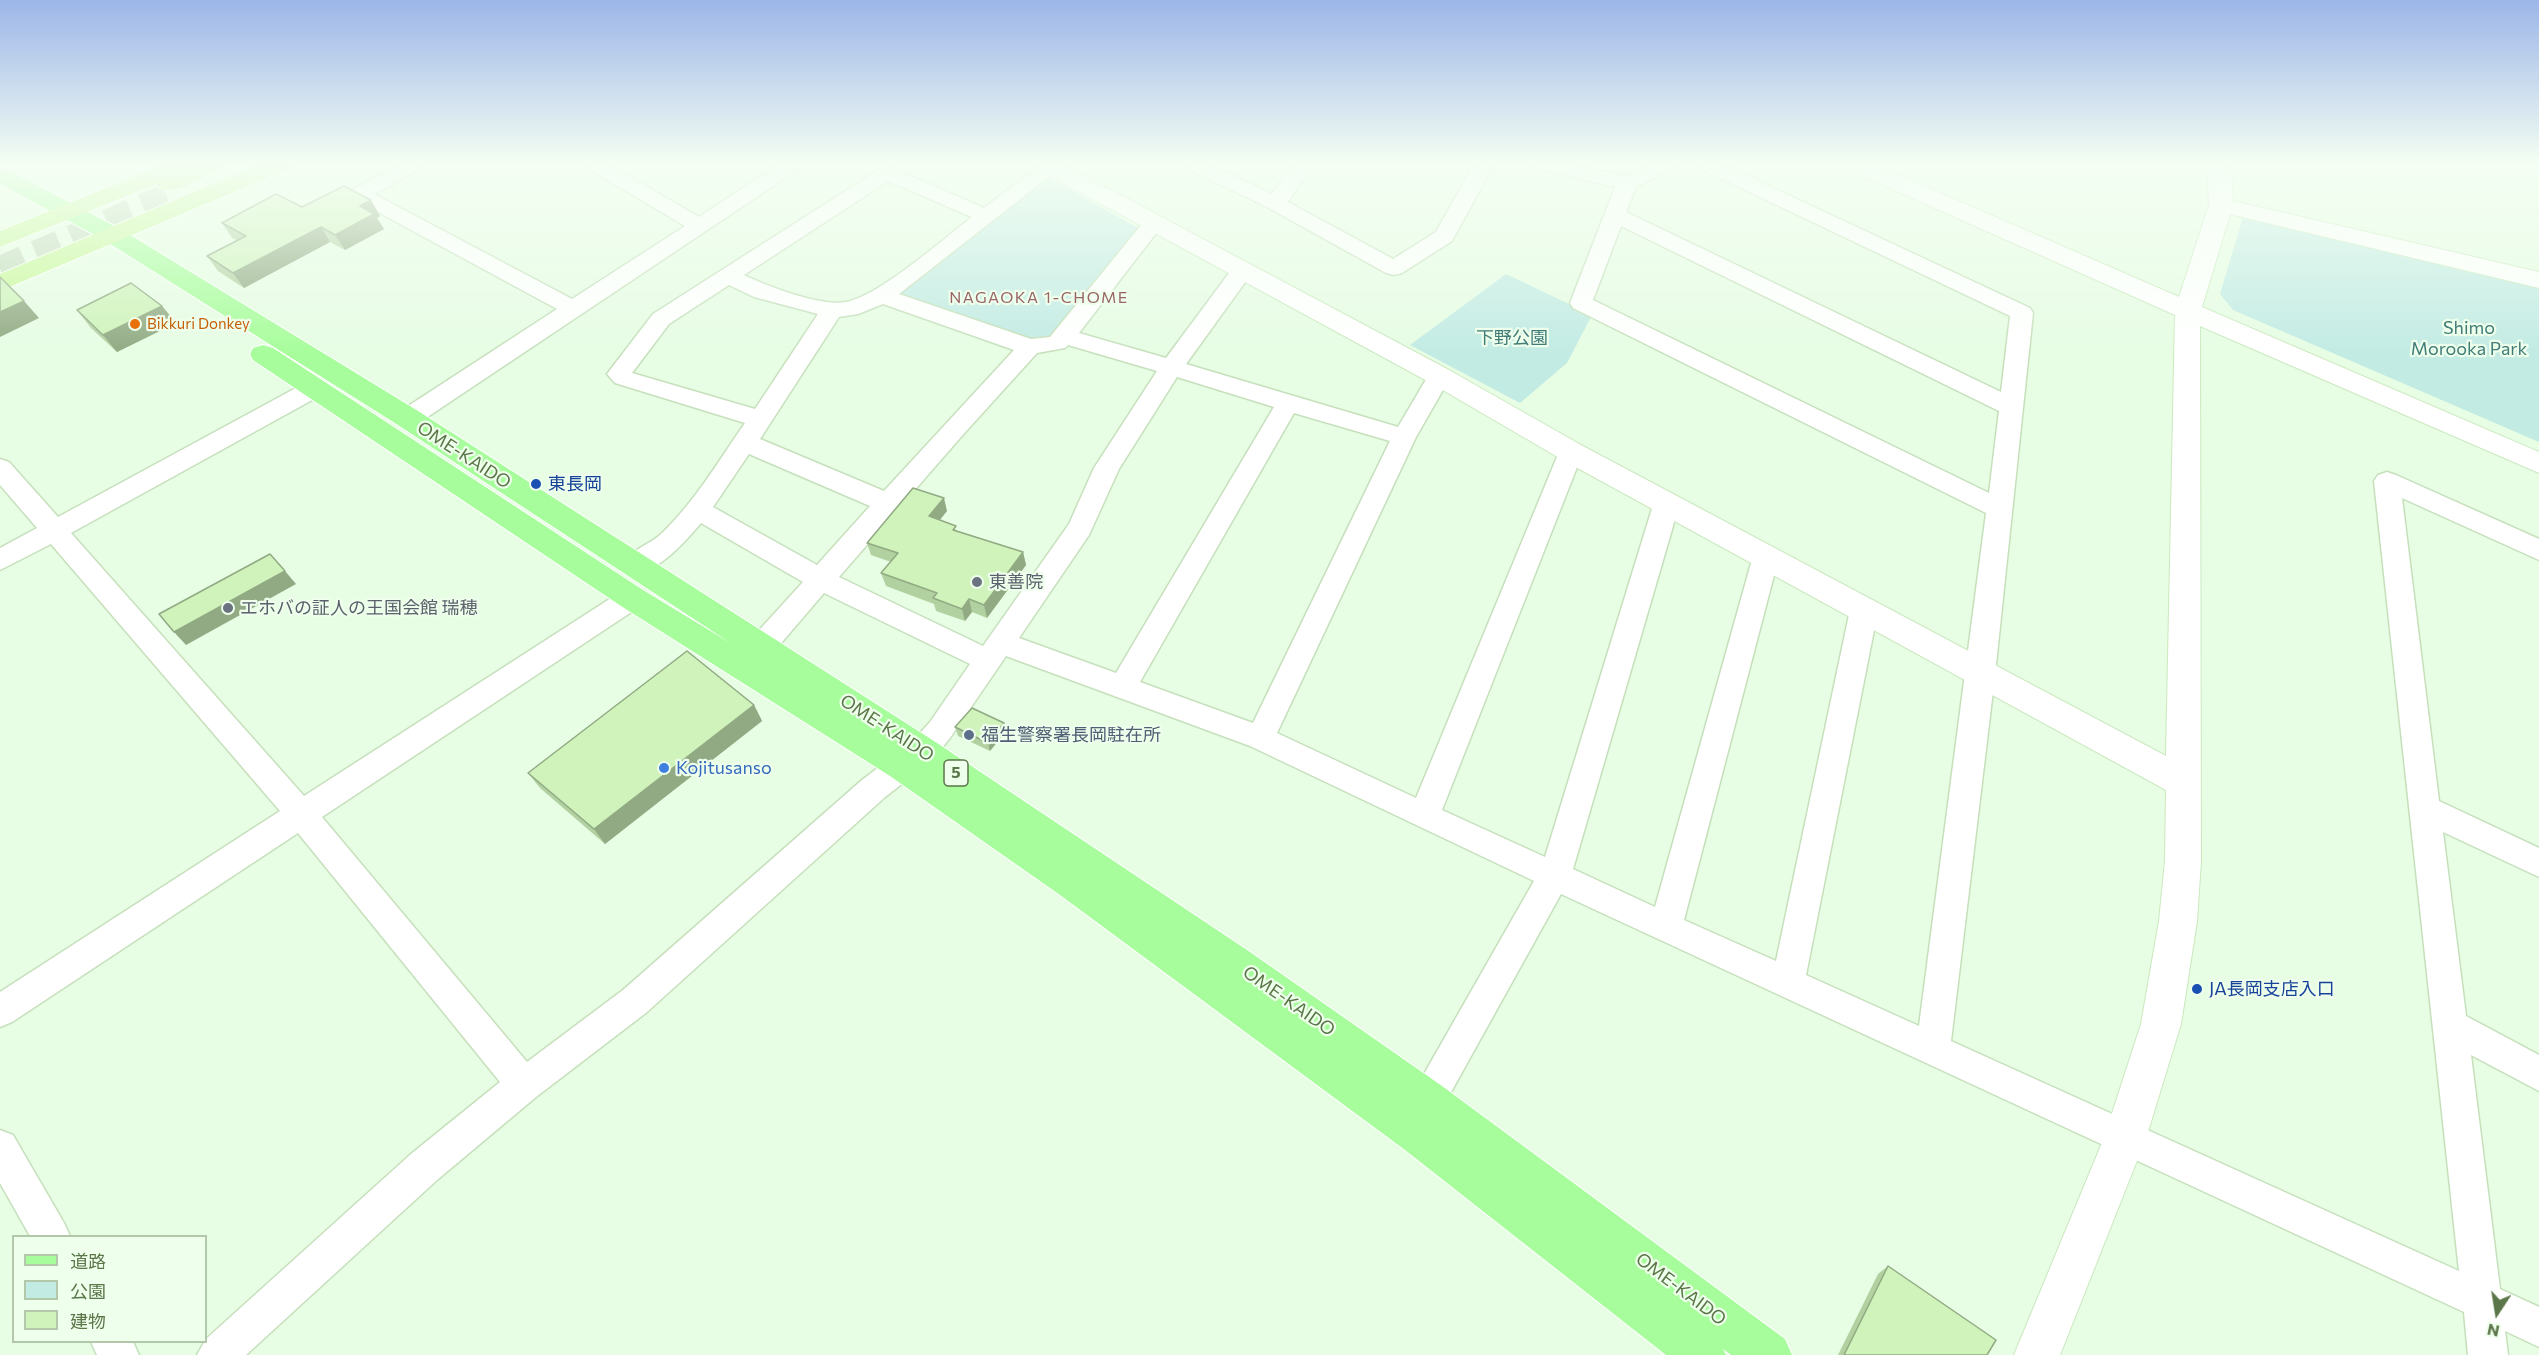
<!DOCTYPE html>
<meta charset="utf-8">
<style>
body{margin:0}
#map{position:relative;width:2539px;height:1355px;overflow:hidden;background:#e7fde4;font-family:Commissioner,"Noto Sans JP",sans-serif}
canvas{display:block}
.legend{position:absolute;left:12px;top:1235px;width:195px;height:108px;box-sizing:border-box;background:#eeffeb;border:2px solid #b3c8aa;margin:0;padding:8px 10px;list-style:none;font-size:18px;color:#5b7649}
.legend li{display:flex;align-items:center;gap:12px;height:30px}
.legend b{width:30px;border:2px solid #b3c8aa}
.north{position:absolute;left:2467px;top:1283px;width:60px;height:60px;-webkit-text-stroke:4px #eeffeb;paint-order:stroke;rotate:192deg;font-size:16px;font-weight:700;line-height:24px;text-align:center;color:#5b7649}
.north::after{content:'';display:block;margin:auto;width:21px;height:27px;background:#5b7649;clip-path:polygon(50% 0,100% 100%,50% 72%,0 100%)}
</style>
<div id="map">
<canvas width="2539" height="1355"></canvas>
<ul class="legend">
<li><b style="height:8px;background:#a7fd9b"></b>道路</li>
<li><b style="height:16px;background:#c2ebe4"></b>公園</li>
<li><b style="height:16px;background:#cff3bb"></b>建物</li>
</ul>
<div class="north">N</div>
</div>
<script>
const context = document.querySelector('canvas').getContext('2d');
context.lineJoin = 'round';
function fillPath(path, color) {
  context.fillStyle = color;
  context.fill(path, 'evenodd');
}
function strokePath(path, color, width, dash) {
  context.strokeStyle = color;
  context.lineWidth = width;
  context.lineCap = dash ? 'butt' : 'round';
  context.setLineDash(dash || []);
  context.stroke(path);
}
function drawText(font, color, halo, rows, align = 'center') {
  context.font = font + ' Commissioner,"Noto Sans JP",sans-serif';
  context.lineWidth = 4.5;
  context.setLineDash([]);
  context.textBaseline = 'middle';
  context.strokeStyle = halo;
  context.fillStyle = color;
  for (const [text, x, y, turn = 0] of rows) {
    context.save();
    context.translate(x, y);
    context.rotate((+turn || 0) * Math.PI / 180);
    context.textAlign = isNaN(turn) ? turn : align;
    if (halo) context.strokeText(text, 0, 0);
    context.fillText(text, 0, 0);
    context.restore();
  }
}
fillPath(new Path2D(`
 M 1050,178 L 1138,228 L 1050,340 L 1039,343 L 896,296 L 1040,179 Z
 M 2243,217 L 2539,286 L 2539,442 L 2233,310 L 2220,294 Z
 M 1506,274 L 1592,315 L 1567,363 L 1520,403 L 1410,345 Z`), '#c2ebe4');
strokePath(new Path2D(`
 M 0,269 L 171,195`), '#c4dbbd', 26, [26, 13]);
const street = new Path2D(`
 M 400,164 L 425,164 L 422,168 L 374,194 L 572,299 L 685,226 L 587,168 L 584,164 L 608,164 L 699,217 L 779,164 L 803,164 L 800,168 L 417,424 L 408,426 L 399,424 L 396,418 L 399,412 L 557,309 L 352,198 L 349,194 L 352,190 Z
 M 1042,164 L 1059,164 L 1061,167 L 899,294 L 1031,339 L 1050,337 L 1146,219 L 1153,217 L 1160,219 L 1164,223 L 1079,333 L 1166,358 L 1235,265 L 1243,263 L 1251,265 L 1254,270 L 1186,364 L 1398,427 L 1431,371 L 1439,368 L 1447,371 L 1451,376 L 1416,437 L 1277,733 L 1416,798 L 1559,452 L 1562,446 L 1571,443 L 1580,446 L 1583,452 L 1442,810 L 1545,857 L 1654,502 L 1658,496 L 1667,493 L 1676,496 L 1680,502 L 1573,869 L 1655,907 L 1753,556 L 1757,549 L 1766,546 L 1775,549 L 1779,556 L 1684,920 L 1776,961 L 1850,610 L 1854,603 L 1864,600 L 1874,603 L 1878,610 L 1806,975 L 1919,1026 L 1986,513 L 1573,308 L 1570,303 L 1615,187 L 1534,168 L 1531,164 L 1568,164 L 1625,176 L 1650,164 L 1676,164 L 1673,168 L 1636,187 L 1626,212 L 2001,392 L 2010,316 L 1699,168 L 1696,164 L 1722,164 L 2030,308 L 2033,313 L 1995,674 L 1951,1041 L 2459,1271 L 2374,481 L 2378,475 L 2387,472 L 2396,475 L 2539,539 L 2539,560 L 2402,498 L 2439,801 L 2539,848 L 2539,877 L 2443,832 L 2466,1016 L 2539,1055 L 2539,1091 L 2471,1055 L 2500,1289 L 2539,1307 L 2539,1347 L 2505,1331 L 2508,1355 L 2468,1355 L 2464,1312 L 1561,894 L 1440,1112 L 1428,1117 L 1416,1112 L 1410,1100 L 1416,1088 L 1534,881 L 1250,746 L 1006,656 L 950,738 L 932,760 L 884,798 L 647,1012 L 536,1097 L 437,1180 L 246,1355 L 197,1355 L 206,1339 L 411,1154 L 500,1082 L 298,833 L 12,1022 L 0,1027 L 0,992 L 280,811 L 51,544 L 0,570 L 0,548 L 37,528 L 0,485 L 0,459 L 9,462 L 58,517 L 307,382 L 315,380 L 323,382 L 327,388 L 323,394 L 71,533 L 304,796 L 622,591 L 632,588 L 642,591 L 646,598 L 642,605 L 322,817 L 527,1062 L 623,990 L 862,780 L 912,742 L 930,722 L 970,664 L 824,593 L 771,655 L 761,658 L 751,655 L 747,647 L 751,639 L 803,582 L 701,523 C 685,542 652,580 626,572 L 622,565 C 630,550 649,545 661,534 C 695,502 719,460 745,423 L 615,383 L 607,374 L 653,314 L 880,169 L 894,169 L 984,208 ZM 888,181 L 972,217 C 942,240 879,296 846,302 C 821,307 767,286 744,275 ZM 1621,226 L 1999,411 L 1989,493 L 1593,300 ZM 729,285 L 754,297 L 818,314 L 755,409 L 632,373 L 669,324 ZM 883,304 L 1014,350 L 884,491 L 760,439 L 839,317 L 858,314 ZM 1068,345 L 1157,371 L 1094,468 L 1069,524 L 983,646 L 839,577 L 960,438 L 1037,353 L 1065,348 ZM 1177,377 L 1274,407 L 1116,673 L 1019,638 L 1089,535 L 1119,469 ZM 1294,413 L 1390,441 L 1253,723 L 1140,682 ZM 749,454 L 870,506 L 817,565 L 713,507 Z
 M 1183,164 L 1209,164 L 1272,194 L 1293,164 L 1313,164 L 1288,202 L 1393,259 L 1436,232 L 1474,164 L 1494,164 L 1452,241 L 1402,273 L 1394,275 L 1386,273 L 1269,208 L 1186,168 Z
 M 0,1130 L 13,1135 L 64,1223 L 70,1236 L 30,1236 L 0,1183 Z
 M 91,1342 L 133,1342 L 139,1355 L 97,1355 Z`);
const secondary = new Path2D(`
 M 1033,164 L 1062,164 L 1449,370 L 1581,445 L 2166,756 L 2175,315 L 1847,169 L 1843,164 L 1874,164 L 2179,297 L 2209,205 L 2207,164 L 2231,164 L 2233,201 L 2539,272 L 2539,288 L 2230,214 L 2202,307 L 2539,452 L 2539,473 L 2200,326 L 2201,861 L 2197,921 L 2181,1024 L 2146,1138 L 2060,1355 L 2014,1355 L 2104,1138 L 2141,1024 L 2159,921 L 2165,861 L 2166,790 L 1561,459 L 1429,382 L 1037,169 Z`);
const primary = new Path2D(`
 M 0,168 L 8,170 L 122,230 L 418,411 L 934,741 L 1250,952 L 1442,1086 L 1785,1339 L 1792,1355 L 1731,1355 L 1723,1349 L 1726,1355 L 1666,1355 L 1405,1150 L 1060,895 L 890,776 L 621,606 L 253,360 L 250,354 L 253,348 L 263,345 L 273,348 L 643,590 L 732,644 L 398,425 L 104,240 L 0,184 Z`);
const highway = new Path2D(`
 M 165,164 L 225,164 L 221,169 C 203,177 179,194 160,189 L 156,184 L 0,247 L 0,231 Z
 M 260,164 L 292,164 L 288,169 L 0,291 L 0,274 Z`);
strokePath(street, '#c6e0bc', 3);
strokePath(secondary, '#cbe9bf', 2);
strokePath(primary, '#fff', 2);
strokePath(highway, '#fff', 2);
fillPath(street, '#fff');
fillPath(secondary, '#fff');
fillPath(primary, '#a7fd9b');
fillPath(highway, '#c8f899');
fillPath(new Path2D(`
 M 371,200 L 380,216 L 377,218 L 384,229 L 345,250 L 330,242 L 244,288 L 218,271 L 207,256 L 237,240 L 232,238 L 222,223 L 302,207 Z
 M 162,306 L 176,323 L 117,352 L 91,328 L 77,310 Z
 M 947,511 L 940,520 L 958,531 L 1023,552 L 1026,565 L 987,618 L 972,612 L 965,621 L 936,611 L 934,604 L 886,586 L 881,573 L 891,562 L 871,555 L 867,543 Z
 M 754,705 L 762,721 L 605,844 L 540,788 L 528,773 Z
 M 955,727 L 1006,731 L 990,751 L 958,736 Z
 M 1888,1266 L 1987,1355 L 1838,1355 L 1878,1274 Z`), '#b2d1a1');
fillPath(new Path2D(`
 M 371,200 L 380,216 L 377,218 L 384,229 L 345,250 L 335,235 L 360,206 Z
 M 321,227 L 330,242 L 244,288 L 233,273 Z
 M 24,301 L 39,318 L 0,337 L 0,312 Z
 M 162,306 L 176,323 L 117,352 L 103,335 Z
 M 944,498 L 947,511 L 932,529 L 929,516 Z
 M 1023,552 L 1026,565 L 987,618 L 984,605 Z
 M 285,571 L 296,584 L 186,645 L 174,632 Z
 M 969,599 L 972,612 L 965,621 L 962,609 Z
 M 754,705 L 762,721 L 605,844 L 594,829 Z
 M 1004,723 L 1006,731 L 990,751 L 988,743 Z`), '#91aa83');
const building = new Path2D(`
 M 344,186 L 371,200 L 360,206 L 374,214 L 335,235 L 321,227 L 233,273 L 207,256 L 246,236 L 222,223 L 276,194 L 302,207 Z
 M 0,277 L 24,301 L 0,312 Z
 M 131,283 L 162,306 L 103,335 L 77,310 Z
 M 913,488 L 944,498 L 929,516 L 956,526 L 953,530 L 1023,552 L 984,605 L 969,599 L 962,609 L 933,598 L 937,593 L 881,573 L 898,553 L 867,543 Z
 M 270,554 L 285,571 L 174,632 L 159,614 Z
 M 687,651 L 754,705 L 594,829 L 528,773 Z
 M 972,708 L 1004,723 L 988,743 L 955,727 Z
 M 1888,1266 L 1996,1340 L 1987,1355 L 1844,1355 Z`);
fillPath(building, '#cff3bb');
strokePath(building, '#91aa83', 1.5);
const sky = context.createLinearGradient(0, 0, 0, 354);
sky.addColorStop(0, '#9cb6e8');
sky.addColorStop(0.46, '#f4fef3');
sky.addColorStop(1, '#f4fef300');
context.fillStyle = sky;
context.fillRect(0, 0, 2539, 354);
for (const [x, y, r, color] of [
 [135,324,6,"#e8710a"],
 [536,484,6,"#1a4fb4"],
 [977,582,6,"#6b7280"],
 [228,608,6,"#6b7280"],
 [969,735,6,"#5c6f8a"],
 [664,768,6,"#3f7fe0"],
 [2197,989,6,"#1a4fb4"]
]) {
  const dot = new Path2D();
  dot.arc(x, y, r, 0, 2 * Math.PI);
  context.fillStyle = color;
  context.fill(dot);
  strokePath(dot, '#eeffeb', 2);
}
drawText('15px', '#c56008', '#eeffeb', [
 ["Bikkuri Donkey",147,324]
], 'left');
context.letterSpacing = '1.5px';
drawText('16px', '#9a6469', '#eeffeb', [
 ["NAGAOKA 1-CHOME",1039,298]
]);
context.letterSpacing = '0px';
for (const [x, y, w] of [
 [956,773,24]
]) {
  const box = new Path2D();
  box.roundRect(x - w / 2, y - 13, w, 26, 4.5);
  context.fillStyle = '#eeffeb';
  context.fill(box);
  strokePath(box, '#5b7649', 1.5);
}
drawText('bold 16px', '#5b7649', null, [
 ["5",956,773]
]);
drawText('18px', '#417c79', '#eeffeb', [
 ["Shimo",2469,328],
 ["Morooka Park",2469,349],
 ["下野公園",1512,338]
]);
drawText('18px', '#5b7649', '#eeffeb', [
 ["OME-KAIDO",464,455,33],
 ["OME-KAIDO",887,728,33],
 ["OME-KAIDO",1289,1001,35],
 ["OME-KAIDO",1681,1289,37]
]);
drawText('18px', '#164399', '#eeffeb', [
 ["東長岡",548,484],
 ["JA長岡支店入口",2209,989]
], 'left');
drawText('18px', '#5b616d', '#eeffeb', [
 ["東善院",989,582],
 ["エホバの証人の王国会館 瑞穂",240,608]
], 'left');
drawText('18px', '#4e5e75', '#eeffeb', [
 ["福生警察署長岡駐在所",981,735]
], 'left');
drawText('18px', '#366cbe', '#eeffeb', [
 ["Kojitusanso",676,768]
], 'left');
</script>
